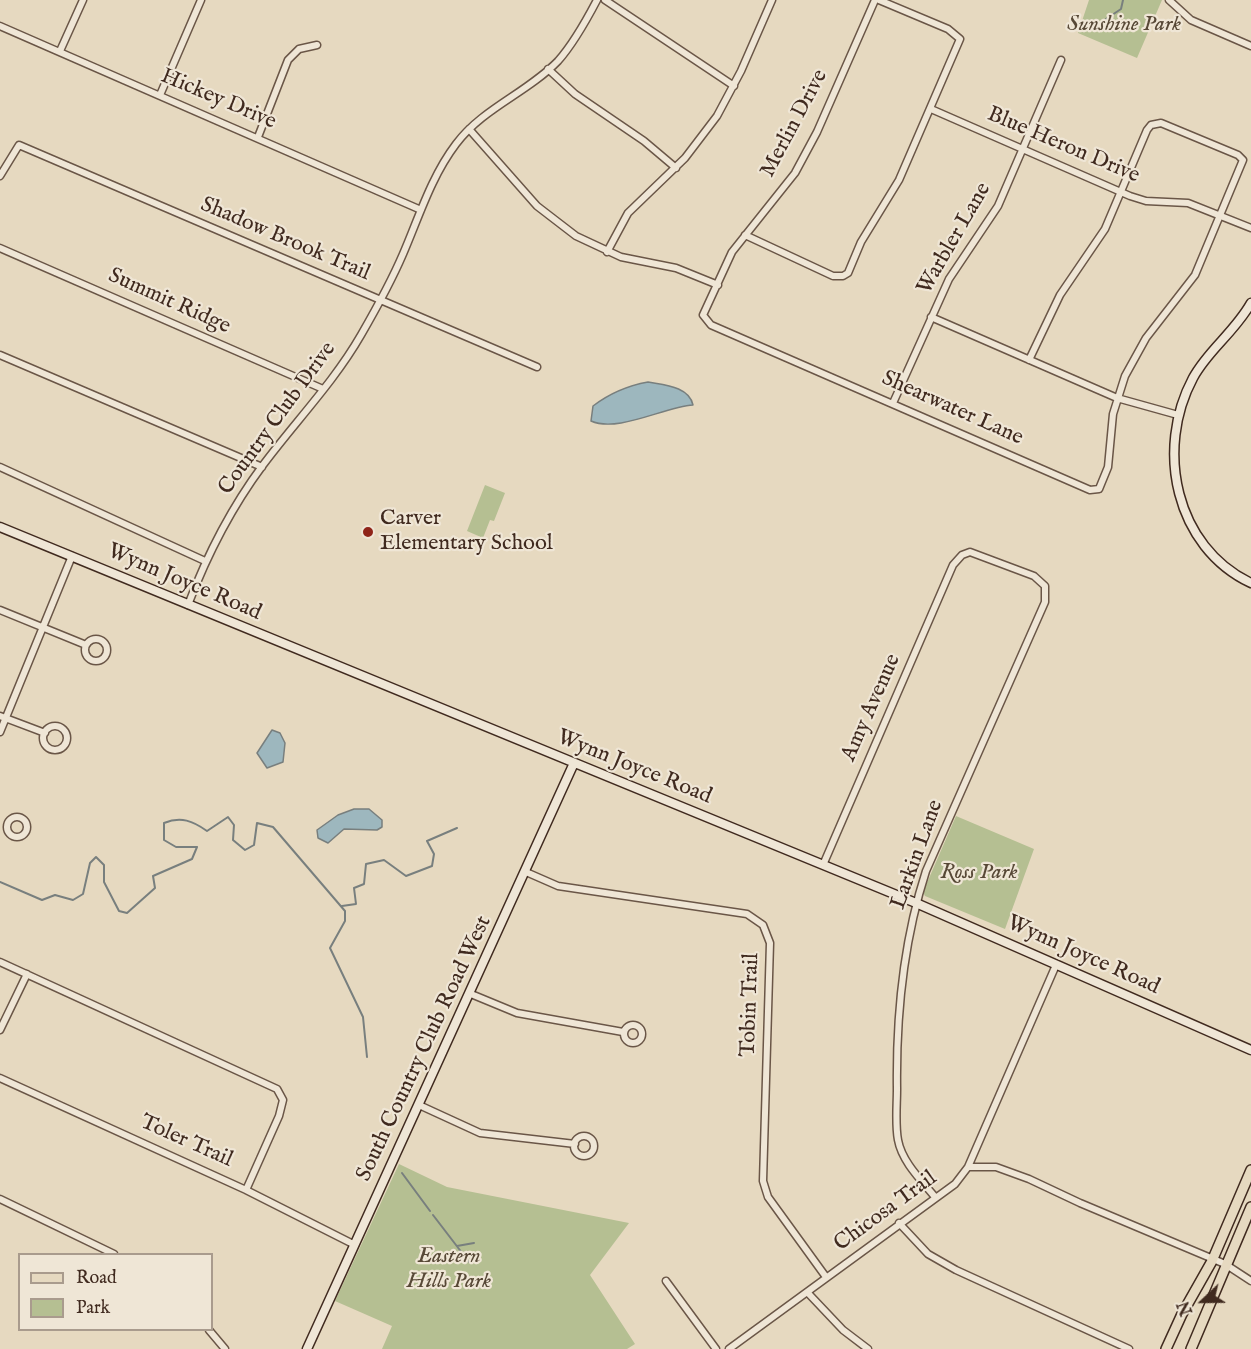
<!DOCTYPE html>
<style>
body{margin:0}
#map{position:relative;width:1251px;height:1349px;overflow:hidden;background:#e6d9c0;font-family:"IM FELL English",serif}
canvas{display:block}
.legend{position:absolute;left:18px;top:1253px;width:195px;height:78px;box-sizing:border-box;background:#efe6d6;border:2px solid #a99b8d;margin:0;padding:8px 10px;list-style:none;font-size:18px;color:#402a1f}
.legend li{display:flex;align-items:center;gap:12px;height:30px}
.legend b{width:30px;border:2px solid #a99b8d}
.north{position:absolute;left:1173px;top:1271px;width:60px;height:60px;-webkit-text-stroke:4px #efe6d6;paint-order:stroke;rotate:248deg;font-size:16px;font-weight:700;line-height:24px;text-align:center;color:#402a1f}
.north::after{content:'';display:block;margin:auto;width:21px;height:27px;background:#402a1f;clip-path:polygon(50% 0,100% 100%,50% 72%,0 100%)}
</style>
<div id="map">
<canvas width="1251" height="1349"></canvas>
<ul class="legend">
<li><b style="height:8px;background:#e6d9c0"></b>Road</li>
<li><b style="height:16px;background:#b5bf92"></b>Park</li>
</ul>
<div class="north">N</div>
</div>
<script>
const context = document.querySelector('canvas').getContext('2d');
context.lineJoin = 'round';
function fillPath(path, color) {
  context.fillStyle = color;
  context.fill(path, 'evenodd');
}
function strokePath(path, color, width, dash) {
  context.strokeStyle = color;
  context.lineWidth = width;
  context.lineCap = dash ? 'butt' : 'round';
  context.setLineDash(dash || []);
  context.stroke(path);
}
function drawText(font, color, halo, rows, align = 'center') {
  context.font = font + ' "IM FELL English",serif';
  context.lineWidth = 4.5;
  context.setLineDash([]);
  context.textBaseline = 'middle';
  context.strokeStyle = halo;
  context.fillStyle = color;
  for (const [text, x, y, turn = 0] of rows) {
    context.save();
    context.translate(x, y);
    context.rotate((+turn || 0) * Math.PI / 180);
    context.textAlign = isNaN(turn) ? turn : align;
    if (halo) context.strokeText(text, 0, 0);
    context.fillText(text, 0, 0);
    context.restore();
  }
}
fillPath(new Path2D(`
 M 1089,0 L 1162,0 L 1137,58 L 1078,33 Z
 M 485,485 L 505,493 L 494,521 L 490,520 L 483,538 L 467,531 Z
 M 956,816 L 1034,849 L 1005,929 L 925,896 L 923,892 Z
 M 399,1164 L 447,1187 L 629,1223 L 590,1275 L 635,1344 L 627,1349 L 382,1349 L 392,1326 L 335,1301 Z`), '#b5bf92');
const water = new Path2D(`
 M 648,382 C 663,385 689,386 693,405 C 664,407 618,433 591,421 L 593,406 C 610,393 626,386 648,382 Z
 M 272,730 L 280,733 L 285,743 L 283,762 L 267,768 L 257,753 Z
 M 354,809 L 369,809 L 382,820 L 382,827 L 377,830 L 344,829 L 328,843 L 318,838 L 317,830 L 338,815 Z`);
fillPath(water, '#9db7be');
strokePath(water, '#787f7e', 1.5);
strokePath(new Path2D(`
 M 1094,27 L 1121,9 L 1123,0
 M 0,882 L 42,900 L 55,895 L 73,900 L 83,894 L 90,863 L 96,857 L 104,865 L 104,882 L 119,911 L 127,913 L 155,888 L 153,876 L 192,859 L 197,847 L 176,847 L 164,840 L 164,823 C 181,816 193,821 207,831 L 228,817 L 234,825 L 233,840 L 245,850 L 254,845 L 257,823 L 273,827 L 345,911 L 345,921 L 330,948 L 363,1017 L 367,1057
 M 342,906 L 356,904 L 354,888 L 364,884 L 366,864 L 384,860 L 406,876 L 432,866 L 434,854 L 427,841 L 457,828
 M 402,1173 L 430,1211
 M 433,1215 L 469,1262
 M 457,1246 L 474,1243`), '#787f7e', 2);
const street = new Path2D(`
 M 605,0 L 734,86
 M 875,0 L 817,132 L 795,173 L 732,252 L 703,315 L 711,325 L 1090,490 L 1099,489 L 1108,467 L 1113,414 L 1125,376 L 1146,338 L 1195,275 L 1243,160 L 1238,155 L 1161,123 L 1151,125 L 1147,130 L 1105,229 L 1060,295 L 1029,360
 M 1169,0 L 1191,20 L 1251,46
 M 0,26 L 421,210
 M 60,51 L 83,0
 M 548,69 L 575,94 L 644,141 L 676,168
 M 160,95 L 201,0
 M 931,109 L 1130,196 L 1146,201 L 1188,203 L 1251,228
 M 469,129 L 537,206 L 576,236 L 621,257 L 676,268 L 718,285
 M 258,137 L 288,60 L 299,49 L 317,45
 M 0,176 L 19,145 L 537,367
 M 745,235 L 833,276 L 843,276 L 848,273 L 861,242 L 899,180 L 960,39 L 948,29 L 879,0
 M 0,248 L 323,389
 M 607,252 L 628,213 L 685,158 L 717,116 L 741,71 L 772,0
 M 931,317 L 1117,398 L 1178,415
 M 0,355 L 262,467
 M 893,403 L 949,279 L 998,206 L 1061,60
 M 0,467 L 205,561
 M 188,605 C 207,555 231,508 263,465 C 295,422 334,382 361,335 C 376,309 391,282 403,254 C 419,217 431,177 456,144 C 483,108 527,93 558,61 C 574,43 586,21 597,0
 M 0,610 L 86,645
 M85 650a11 11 0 1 1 22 0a11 11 0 1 1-22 0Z
 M 0,716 L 45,733
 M43 738a12 12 0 1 1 24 0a12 12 0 1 1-24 0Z
 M 0,732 L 72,556
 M7 827a10 10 0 1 1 20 0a10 10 0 1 1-20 0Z
 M 823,865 L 953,565 L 962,555 L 970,552 L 1034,576 L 1045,586 L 1045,602 L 926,871 C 903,942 896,1015 897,1089 C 897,1105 895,1124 898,1140 C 902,1162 922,1181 935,1197
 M 526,872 L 558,886 L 747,914 L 763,925 L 770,943 L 763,1181 L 768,1197 L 826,1277
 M 0,962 L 277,1089 L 283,1100 L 279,1116 L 246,1190
 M 471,994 L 517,1013 L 623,1032
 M624 1034a9 9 0 1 1 18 0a9 9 0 1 1-18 0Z
 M 0,1030 L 27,974
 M 0,1078 L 246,1190 L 355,1245
 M 419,1105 L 480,1133 L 575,1144
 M574 1146a10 10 0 1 1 20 0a10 10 0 1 1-20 0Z
 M 968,1167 L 996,1167 L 1029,1179 L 1080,1203 L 1225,1264 L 1251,1281
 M 0,1199 L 114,1254
 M 899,1223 L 928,1254 L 956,1270 L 1129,1349
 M 666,1281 L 716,1349
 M 807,1292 L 843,1330 L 868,1349
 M 209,1330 L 225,1349
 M 729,1349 L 955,1184 L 968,1167 L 1056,965`);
const secondary = new Path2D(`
 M 1251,303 C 1234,333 1208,350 1193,378 C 1155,449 1175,547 1251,583
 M 0,527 L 916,903 L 1251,1050
 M 307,1349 L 574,763`);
const primary = new Path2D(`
 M 1166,1349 L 1182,1314 L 1212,1261 L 1251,1170
 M 1191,1349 L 1251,1207`);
strokePath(street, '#6a5647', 9);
strokePath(secondary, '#402a1f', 11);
strokePath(primary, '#402a1f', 12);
strokePath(street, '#efe6d6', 6);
strokePath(secondary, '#efe6d6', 8);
strokePath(primary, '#e6d9c0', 9);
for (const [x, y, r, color] of [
 [368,532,6,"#8f2418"]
]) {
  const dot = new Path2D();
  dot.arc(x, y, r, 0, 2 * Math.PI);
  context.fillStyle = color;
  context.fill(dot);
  strokePath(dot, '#efe6d6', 2);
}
drawText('italic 22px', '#574836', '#efe6d6', [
 ["Sunshine Park",1124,25],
 ["Ross Park",979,873],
 ["Eastern",449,1257],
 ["Hills Park",449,1282]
]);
drawText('22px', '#402a1f', '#efe6d6', [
 ["Hickey Drive",218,100,23],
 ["Merlin Drive",795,124,-62],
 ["Blue Heron Drive",1063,146,23],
 ["Warbler Lane",955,239,-60],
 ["Shadow Brook Trail",285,240,23],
 ["Summit Ridge",169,302,24],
 ["Shearwater Lane",952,409,24],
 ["Country Club Drive",278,419,-54],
 ["Wynn Joyce Road",184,583,23],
 ["Amy Avenue",872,708,-66],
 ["Wynn Joyce Road",634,768,22],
 ["Larkin Lane",918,855,-70],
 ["Wynn Joyce Road",1083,956,24],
 ["Tobin Trail",751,1005,-88],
 ["South Country Club Road West",425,1049,-65],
 ["Toler Trail",186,1142,24],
 ["Chicosa Trail",886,1212,-36]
]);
drawText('22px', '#402a1f', '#efe6d6', [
 ["Carver",380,519],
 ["Elementary School",380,544]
], 'left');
</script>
